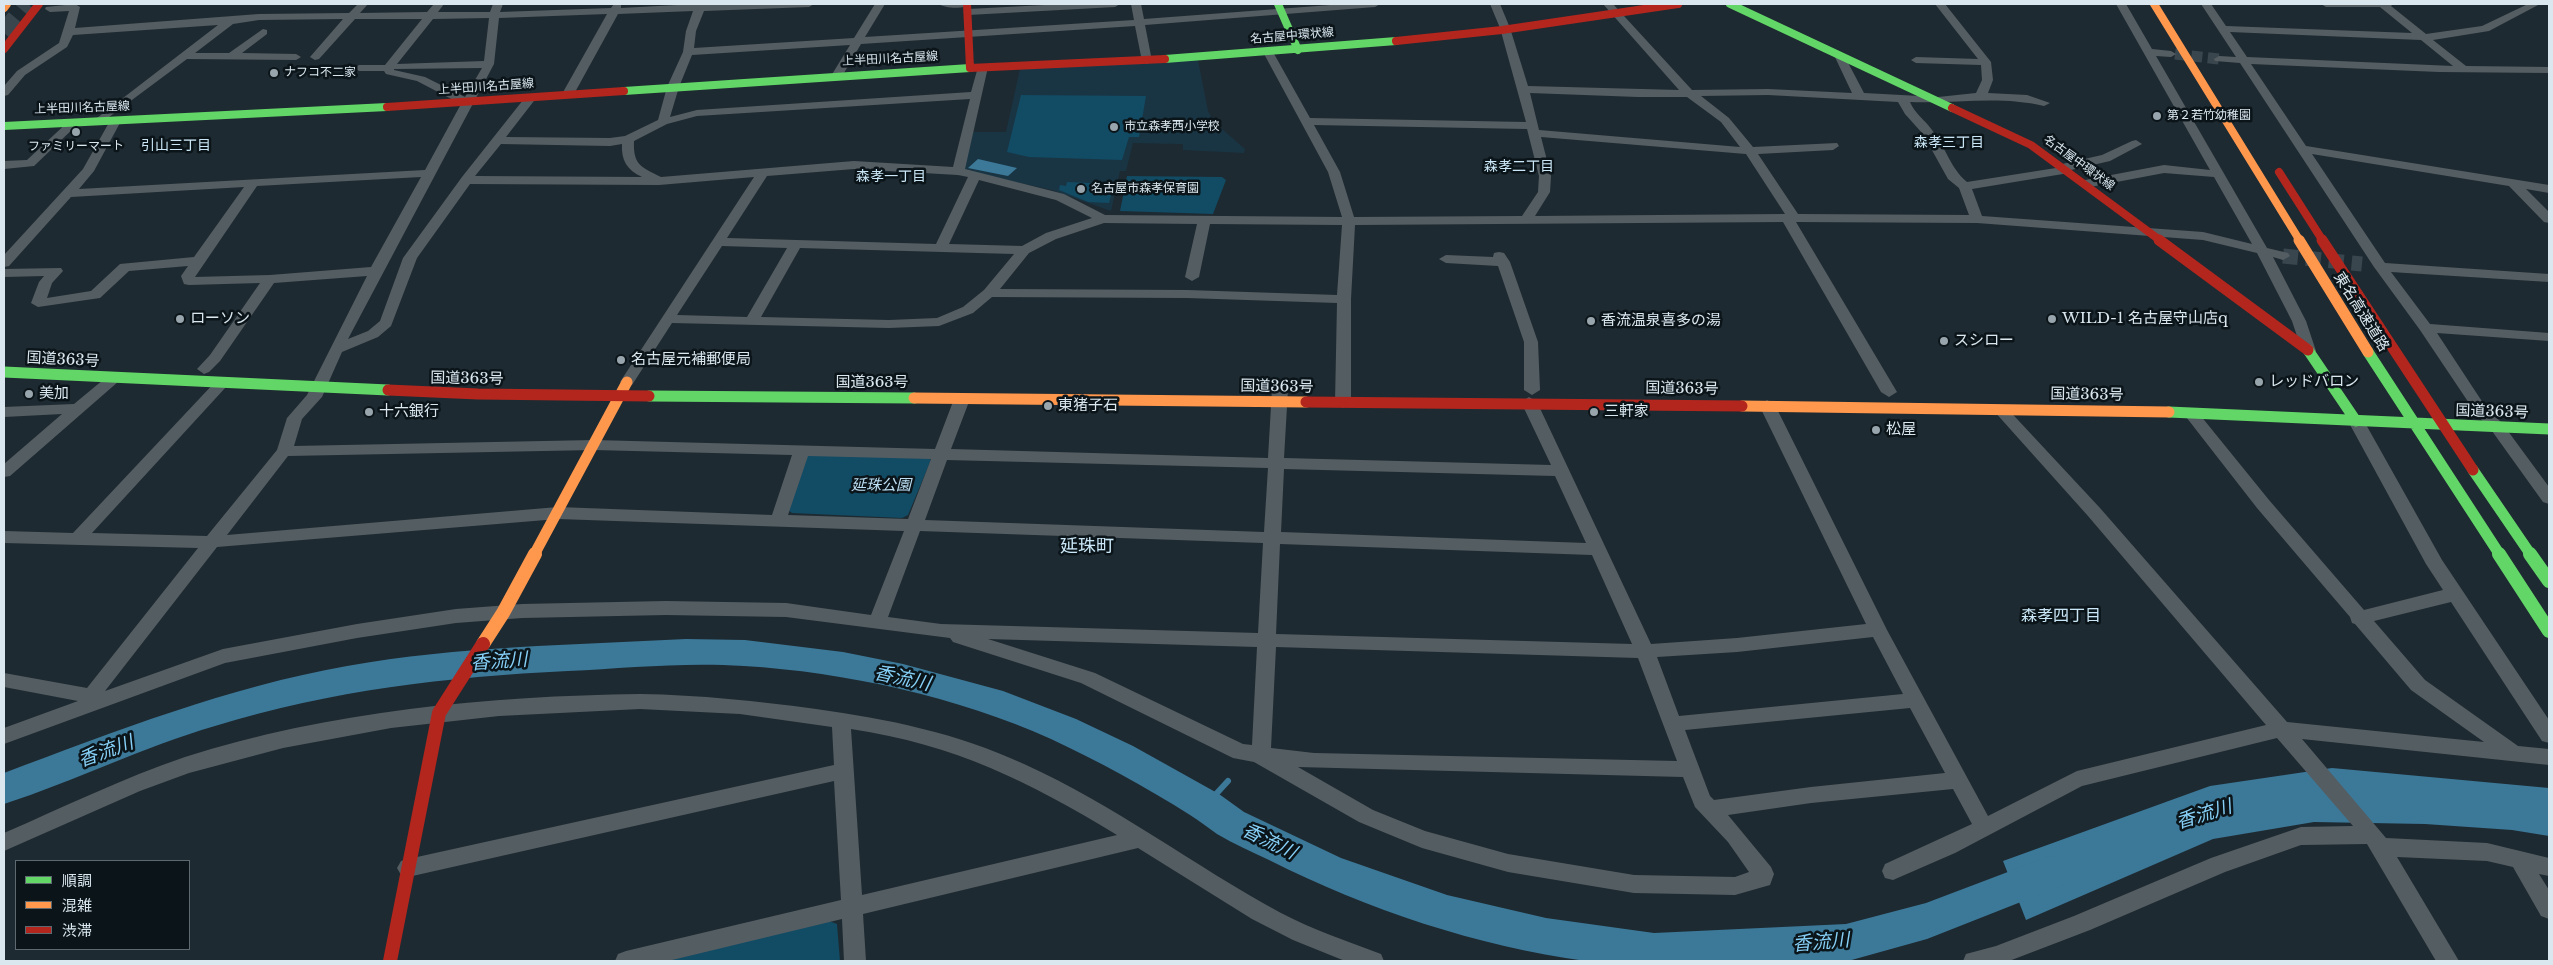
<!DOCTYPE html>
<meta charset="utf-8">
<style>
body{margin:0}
#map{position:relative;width:2553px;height:965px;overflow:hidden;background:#1e2a31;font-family:"Libre Baskerville","Noto Sans JP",serif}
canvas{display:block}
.frame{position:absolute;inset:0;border:5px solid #dae7ef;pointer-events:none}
.legend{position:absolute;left:15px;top:860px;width:175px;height:90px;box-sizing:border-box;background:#0a1419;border:1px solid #5d686f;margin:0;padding:6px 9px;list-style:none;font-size:15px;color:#dae7ef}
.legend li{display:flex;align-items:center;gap:10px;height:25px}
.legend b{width:25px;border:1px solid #5d686f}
</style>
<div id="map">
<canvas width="2553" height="965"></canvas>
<div class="frame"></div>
<ul class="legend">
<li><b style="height:6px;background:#63d668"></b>順調</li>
<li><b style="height:6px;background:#ff974d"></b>混雑</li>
<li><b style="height:6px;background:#b3261e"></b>渋滞</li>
</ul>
</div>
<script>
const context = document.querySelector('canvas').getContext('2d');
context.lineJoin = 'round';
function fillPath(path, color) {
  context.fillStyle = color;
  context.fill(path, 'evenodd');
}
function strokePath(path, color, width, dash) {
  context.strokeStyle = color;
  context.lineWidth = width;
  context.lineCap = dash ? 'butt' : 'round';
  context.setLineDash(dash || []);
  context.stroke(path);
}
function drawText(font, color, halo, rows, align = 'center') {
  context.font = font + ' "Libre Baskerville","Noto Sans JP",serif';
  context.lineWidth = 5;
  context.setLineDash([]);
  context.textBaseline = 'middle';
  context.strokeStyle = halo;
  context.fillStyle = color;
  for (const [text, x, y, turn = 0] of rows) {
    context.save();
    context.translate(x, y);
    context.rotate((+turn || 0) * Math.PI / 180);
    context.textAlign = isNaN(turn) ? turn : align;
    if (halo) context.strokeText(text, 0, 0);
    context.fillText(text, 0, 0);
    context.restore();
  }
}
fillPath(new Path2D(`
 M 1198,60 L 1208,111 L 1214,122 L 1245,149 L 1244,153 L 1183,150 L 1183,144 L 1133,143 L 1126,171 L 1120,171 L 1111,211 L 1052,190 L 966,171 L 963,168 L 971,132 L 1006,132 L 1020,69 Z`), '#193544');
fillPath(new Path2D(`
 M 1021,95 L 1146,96 L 1139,137 L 1129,137 L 1122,160 L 1029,157 L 1007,152 Z
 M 1127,176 L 1222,177 L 1226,180 L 1213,214 L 1120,211 Z
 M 1067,182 L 1114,184 L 1109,203 L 1088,202 L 1059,190 L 1060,185 L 1066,186 Z
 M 812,453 L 928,457 L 931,460 L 908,515 L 902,518 L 792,513 L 788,510 L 804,456 Z
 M 829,921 L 837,924 L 840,961 L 660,961 Z`), '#124b64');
fillPath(new Path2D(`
 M 978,159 L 1017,168 L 1008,176 L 968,168 Z
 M 2332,768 L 2549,788 L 2549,836 L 2512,830 L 2425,824 L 2314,822 L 2213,839 L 2026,920 L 2003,861 L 2210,786 Z`), '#3c7898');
strokePath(new Path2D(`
 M 1206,805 L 1228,781`), '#3c7898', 6);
fillPath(new Path2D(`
 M 686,639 L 745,640 L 843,652 L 903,664 L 1003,691 L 1076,719 L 1133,746 L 1219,794 L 1244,812 L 1341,858 L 1447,895 L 1546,918 L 1654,933 L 1846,924 L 1926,903 L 2050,856 L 2064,861 L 2070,873 L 2064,885 L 1927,939 L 1848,961 L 1586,961 C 1477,946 1368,910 1269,860 C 1252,852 1234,844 1217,834 C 1208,828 1200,821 1190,815 C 1146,787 1098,761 1051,739 C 958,697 845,672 744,666 C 685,662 627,668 568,671 C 446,677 333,690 215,726 C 143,747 75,781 4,804 L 4,773 C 116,731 228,687 347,666 C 459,646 573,645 686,639 Z`), '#3c7898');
strokePath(new Path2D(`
 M 2175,54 L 2219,59`), '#3a464e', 11, [11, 5.5]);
strokePath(new Path2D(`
 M 2283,256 L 2362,264`), '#3a464e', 15, [15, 8]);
strokePath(new Path2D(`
 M 4,33 L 28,4`), '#3a464e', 19, [19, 10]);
fillPath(new Path2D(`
 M 75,4 L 80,7 L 75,28 L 259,14 L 349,13 L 358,4 L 368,4 L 360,13 L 427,12 L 434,4 L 444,4 L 438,12 L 490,12 L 493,4 L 503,4 L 500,12 L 611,8 L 614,4 L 621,4 L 621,8 L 696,4 L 814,4 L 809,7 L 704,11 L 696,31 L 694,48 L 854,38 L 875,4 L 885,4 L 865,37 L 1134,20 L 1131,4 L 1141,4 L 1144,19 L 1344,4 L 1380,4 L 1375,7 L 1145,25 L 1152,61 L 1147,64 L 1142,61 L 1135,26 L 861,44 L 841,78 L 837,79 L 831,76 L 850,45 L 692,55 L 679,87 L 670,117 L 697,110 L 971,92 L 978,67 L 983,64 L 988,67 L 965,169 L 1064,194 L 1105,215 L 1342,217 L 1328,172 L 1263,52 L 1264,50 L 1272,50 L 1273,52 L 1310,118 L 1526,122 L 1500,28 L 1490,4 L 1500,4 L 1510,28 L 1528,86 L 1679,90 L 1603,4 L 1613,4 L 1692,90 L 1768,89 L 1852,93 L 1834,55 L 1839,52 L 1844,55 L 1864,93 L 1938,97 L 1976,93 L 1982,80 L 1981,65 L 1916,63 L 1911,60 L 1916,57 L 1978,59 L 1935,4 L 1945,4 L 1991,62 L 1993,80 L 1988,93 L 2027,95 L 2050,103 L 2044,106 C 1999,95 1955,104 1910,102 C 1915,114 1925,120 1932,130 C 1946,147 1950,168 1967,182 L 2056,168 L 2058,165 L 2102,155 L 2132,141 L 2136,140 L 2142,144 L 2110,161 L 2071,170 L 2069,173 L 1972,189 L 1982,216 L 2203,232 L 2252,244 L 2214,177 L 2164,173 L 2085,188 L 2079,184 L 2085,180 L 2164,165 L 2210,170 L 2116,4 L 2126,4 L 2152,49 L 2171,51 L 2176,54 L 2171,57 L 2156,56 L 2267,248 L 2288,253 L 2290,256 L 2283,260 L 2273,257 L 2306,321 L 2316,351 L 2314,354 L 2309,355 L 2302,351 L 2292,321 L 2257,253 L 2203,240 L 1977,223 L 1796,222 L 1897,392 L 1889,397 L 1881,392 L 1783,222 L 1355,225 L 1351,299 L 1351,403 L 1343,408 L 1335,403 L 1337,303 L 1187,298 L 992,297 L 973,313 L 939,326 L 889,328 L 672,323 L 632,385 L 627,387 L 620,382 L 754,177 L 659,185 L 470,184 L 417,258 L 391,326 L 378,337 L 342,352 L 322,397 L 302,419 L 294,446 L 594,440 L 935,449 L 954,399 L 962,394 L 970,399 L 951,449 L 1268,458 L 1272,389 L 1280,384 L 1288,389 L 1284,458 L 1551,465 L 1521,402 L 1529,397 L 1537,402 L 1651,644 L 1737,638 L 1866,624 L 1759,405 L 1767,400 L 1775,405 L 1887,630 L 1988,816 L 2077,771 L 2266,725 L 2088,516 L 1994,411 L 1991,408 L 1994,405 L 2004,405 L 2100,508 L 2287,722 L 2484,742 L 2411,690 L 2355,624 L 2352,623 L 2350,617 L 2257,508 L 2183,413 L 2191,408 L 2196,410 L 2269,500 L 2364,610 L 2443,590 L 2426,564 L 2348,421 L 2356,416 L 2364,421 L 2442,560 L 2549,720 L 2549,743 L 2542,741 L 2451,602 L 2374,621 L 2425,680 L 2518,746 L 2549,749 L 2549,765 L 2302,739 L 2386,838 L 2487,843 L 2549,858 L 2549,876 L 2539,874 L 2549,890 L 2549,919 L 2541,916 L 2513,867 L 2487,861 L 2397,857 L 2459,961 L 2436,961 L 2367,844 L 2301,845 L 2225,872 L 2090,930 L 2009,961 L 1963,961 L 1966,954 L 1996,946 L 2074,916 L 2211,858 L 2301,827 L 2353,826 L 2277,738 L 2082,786 L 1955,853 L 1893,880 L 1885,878 L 1882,871 L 1885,864 L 1972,824 L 1953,789 L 1811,803 L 1728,815 L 1771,867 L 1774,874 L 1770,885 L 1735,895 L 1634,893 L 1508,872 L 1422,848 L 1359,822 L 1254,762 L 1233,758 L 1081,683 L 953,642 L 950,638 L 786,617 L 666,615 L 522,618 L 456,623 L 357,638 L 225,663 L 4,744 L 4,728 L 78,701 L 4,687 L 4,673 L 87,688 L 198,548 L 4,543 L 4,531 L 73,533 L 216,381 L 221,379 L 228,384 L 226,387 L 92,533 L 207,536 L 277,450 L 287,418 L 307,395 L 367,276 L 274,283 L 220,361 L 209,372 L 204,374 L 197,369 L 210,355 L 260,283 L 189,285 L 184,284 L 181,276 L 188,266 L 129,271 L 100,298 L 38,307 L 31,303 L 39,282 L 44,276 L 4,277 L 4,269 L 61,268 L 63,271 L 52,283 L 47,298 L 91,291 L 120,264 L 194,257 L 244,187 L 71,197 L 9,266 L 4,267 L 4,255 L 83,169 L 111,119 L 115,118 L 121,121 L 94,171 L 79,189 L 425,170 L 461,104 L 417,81 L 386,74 L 384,71 L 359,71 L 354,68 L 359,65 L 385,65 L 422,19 L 355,19 L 319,59 L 315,60 L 310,57 L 343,19 L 259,20 L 233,24 L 195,53 L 229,53 L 263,29 L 267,30 L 267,34 L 242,53 L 296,54 L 301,57 L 296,60 L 187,59 L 101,123 L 95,120 L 97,118 L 218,25 L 73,35 L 67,47 L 25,75 L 8,95 L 4,96 L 4,86 L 17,71 L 59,43 L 69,11 L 50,12 L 45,9 L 46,7 ZM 693,11 L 686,31 L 683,52 L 667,87 L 658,120 L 625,136 L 610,138 L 506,137 L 537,97 L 535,95 L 527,95 L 462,177 L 403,258 L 380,321 L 368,331 L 348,339 L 494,64 L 499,18 L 607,14 L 562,94 L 568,97 L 574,94 L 618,14 ZM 489,18 L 484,61 L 397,64 L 433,19 ZM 482,68 L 465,97 L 425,77 L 394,70 L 394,69 ZM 1530,93 L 1638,97 L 1687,97 L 1721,122 L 1740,147 L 1539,130 ZM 1768,95 L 1898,102 L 1905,114 L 1923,134 L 1948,179 L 1959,188 L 1969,215 L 1798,214 L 1758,154 L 1833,150 L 1839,146 L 1837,143 L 1753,147 L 1729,118 L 1701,96 ZM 970,99 L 953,167 L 854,161 L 661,177 C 641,167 633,165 634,141 L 667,124 L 697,116 ZM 1314,125 L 1527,129 L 1539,176 L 1538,192 L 1522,216 L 1354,217 L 1340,172 ZM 1541,137 L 1746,154 L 1785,214 L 1535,216 L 1550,192 L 1551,176 ZM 501,144 L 610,146 L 622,144 C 621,160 627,170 642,177 L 475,176 ZM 854,169 L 958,175 L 968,177 L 936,244 L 727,238 L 767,176 ZM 421,177 L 371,267 L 270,275 L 195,277 L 257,186 ZM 979,180 L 1056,200 L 1092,218 L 1046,233 L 1022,246 L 949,244 ZM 1104,223 L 1197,224 L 1185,277 L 1192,281 L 1199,277 L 1210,224 L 1342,225 L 1337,295 L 1187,290 L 1000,289 L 1029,253 L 1056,239 ZM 722,246 L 787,248 L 747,317 L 677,315 ZM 800,248 L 1014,254 L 984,290 L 963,307 L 937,318 L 889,320 L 761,317 ZM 594,450 L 792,455 L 772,515 L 558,507 L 227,535 L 288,456 ZM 808,456 L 931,459 L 908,519 L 788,515 ZM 947,460 L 1268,468 L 1264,532 L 925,520 ZM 1284,469 L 1555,476 L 1586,543 L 1281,532 ZM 558,519 L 904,531 L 871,615 L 786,603 L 666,601 L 522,604 L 456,609 L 357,624 L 223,649 L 105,691 L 217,547 ZM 920,531 L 1263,543 L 1258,633 L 941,624 L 888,617 ZM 1280,544 L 1592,555 L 1632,644 L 1276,634 ZM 1873,637 L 1903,694 L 1679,716 L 1657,657 L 1737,652 ZM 988,639 L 1257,647 L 1252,745 L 1243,744 L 1095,673 ZM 1276,647 L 1638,658 L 1677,761 L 1314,753 L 1271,748 ZM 1910,708 L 1945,773 L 1811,787 L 1714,800 L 1710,796 L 1685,730 ZM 1298,767 L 1683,777 L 1695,807 L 1728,842 L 1749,872 L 1735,877 L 1634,875 L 1508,854 L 1425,831 L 1373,810 Z
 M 939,4 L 972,4 C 965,9 946,9 939,4 Z
 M 1064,4 L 1120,4 L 1115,7 L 968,15 L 963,12 L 968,9 Z
 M 2201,4 L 2211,4 L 2226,26 L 2412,33 L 2380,7 L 2326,7 L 2321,4 L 2393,4 L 2391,6 L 2426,34 L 2482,26 L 2528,4 L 2540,4 L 2489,31 L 2433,40 L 2466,66 L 2549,67 L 2549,73 L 2439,72 L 2251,64 L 2306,146 L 2549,185 L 2549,193 L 2526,189 L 2549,212 L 2549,223 L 2544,222 L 2509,186 L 2312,154 L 2385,263 L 2549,274 L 2549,282 L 2391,272 L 2430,324 L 2549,333 L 2549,341 L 2437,333 L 2487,409 L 2502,423 L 2549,487 L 2549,504 L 2543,502 L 2492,431 L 2477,415 L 2420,330 L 2374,267 L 2240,63 L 2215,61 L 2214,59 L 2219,56 L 2236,57 ZM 2230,32 L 2421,40 L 2453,66 L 2247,57 Z
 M 74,119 L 78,120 L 78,124 L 34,166 L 4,169 L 4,161 L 27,160 L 70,120 Z
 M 1499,252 L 1504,253 L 1510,262 L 1538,342 L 1540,390 L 1532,395 L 1524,390 L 1524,342 L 1498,266 L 1446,263 L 1439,259 L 1446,255 L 1493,257 L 1494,253 Z
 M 114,373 L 119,375 L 121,378 L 119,381 L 10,476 L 4,477 L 4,464 L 62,414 L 4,417 L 4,407 L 74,404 L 109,375 Z
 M 640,694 C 700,695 757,701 816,709 C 888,719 957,733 1024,764 C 1115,805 1194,866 1281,913 C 1313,930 1347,941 1381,954 L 1384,961 L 1345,961 L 1293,940 L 1252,919 L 1138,848 L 863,914 L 866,961 L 844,961 L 842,919 L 668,961 L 615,961 L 618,954 L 626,951 L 841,900 L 834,781 L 408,877 L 401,875 L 397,868 L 401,861 L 408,859 L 834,765 L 832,727 L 740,714 L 640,709 L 499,716 L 391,728 L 283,748 L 189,773 L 140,791 L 4,851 L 4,833 C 64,807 123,778 185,757 C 328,711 490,696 640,694 ZM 851,729 C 956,745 1028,781 1117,835 L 862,895 Z`), '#545d62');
strokePath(new Path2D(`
 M 1278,4 L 1298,50
 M 1730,4 L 1952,108
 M 1165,59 L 1396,41
 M 624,91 L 970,68
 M 4,126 L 387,107`), '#63d668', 8);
strokePath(new Path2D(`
 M 2308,350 L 2356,421
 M 2368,352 L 2500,555
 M 4,372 L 388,390
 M 649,396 L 914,398
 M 2169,412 L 2549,429
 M 2473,470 L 2531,555`), '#63d668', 11);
strokePath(new Path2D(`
 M 2499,554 L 2549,631
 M 2530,554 L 2549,581`), '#63d668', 14);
strokePath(new Path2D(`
 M 2154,4 L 2300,241
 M 4,8 L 7,4`), '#ff974d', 8);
strokePath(new Path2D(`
 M 2299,240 L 2368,352
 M 914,398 L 1306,402
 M 1742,406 L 2169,412
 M 534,555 L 627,382`), '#ff974d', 11);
strokePath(new Path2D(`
 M 483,644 L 503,613 L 535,554`), '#ff974d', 14);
strokePath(new Path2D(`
 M 967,4 L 970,68 L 1165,59
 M 1396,41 L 1502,30 L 1678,4
 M 4,49 L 39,4
 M 387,107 L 624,91
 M 1952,108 L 2031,145 L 2161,241
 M 2279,172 L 2323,241`), '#b3261e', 8);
strokePath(new Path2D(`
 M 2159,240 L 2308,350
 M 2322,240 L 2473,470
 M 388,390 L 478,394 L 649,396
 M 1306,402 L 1742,406`), '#b3261e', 11);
strokePath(new Path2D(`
 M 390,961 L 439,713 L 483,644`), '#b3261e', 14);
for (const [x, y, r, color] of [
 [274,73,5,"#98a5ac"],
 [2157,116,5,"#98a5ac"],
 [1114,127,5,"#98a5ac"],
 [76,132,5,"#98a5ac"],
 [1081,189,5,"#98a5ac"],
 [180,319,5,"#98a5ac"],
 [2052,319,5,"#98a5ac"],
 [1591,321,5,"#98a5ac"],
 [1944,341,5,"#98a5ac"],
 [621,360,5,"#98a5ac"],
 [2259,382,5,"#98a5ac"],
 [29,394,5,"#98a5ac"],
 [1048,406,5,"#98a5ac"],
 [369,412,5,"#98a5ac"],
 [1594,412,5,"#98a5ac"],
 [1876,430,5,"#98a5ac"]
]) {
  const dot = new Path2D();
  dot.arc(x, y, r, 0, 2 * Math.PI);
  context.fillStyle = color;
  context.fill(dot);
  strokePath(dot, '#0a1419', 2);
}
drawText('12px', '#dae7ef', '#0a1419', [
 ["名古屋中環状線",1292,36,-5],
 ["上半田川名古屋線",890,59,-3],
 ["上半田川名古屋線",486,87,-4],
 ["上半田川名古屋線",82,108,-2],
 ["名古屋中環状線",2079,163,36]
]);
drawText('12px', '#dae7ef', '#0a1419', [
 ["ナフコ不二家",284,73],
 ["第２若竹幼稚園",2167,116],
 ["市立森孝西小学校",1124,127],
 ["ファミリーマート",76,147,"center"],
 ["名古屋市森孝保育園",1091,189]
], 'left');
drawText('14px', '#cbe7f7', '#0a1419', [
 ["森孝三丁目",1949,143],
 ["引山三丁目",176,146],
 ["森孝二丁目",1519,167],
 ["森孝一丁目",891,177]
]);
drawText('15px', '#dae7ef', '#0a1419', [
 ["東名高速道路",2361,312,58],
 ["国道363号",63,360,3],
 ["国道363号",467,379,1],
 ["国道363号",872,383],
 ["国道363号",1277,387,1],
 ["国道363号",1682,389,1],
 ["国道363号",2087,395,1],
 ["国道363号",2492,412,2]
]);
drawText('15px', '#dae7ef', '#0a1419', [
 ["ローソン",190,319],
 ["WILD-1 名古屋守山店q",2062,319],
 ["香流温泉喜多の湯",1601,321],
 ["スシロー",1954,341],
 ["名古屋元補郵便局",631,360],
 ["レッドバロン",2269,382],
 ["美加",39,394],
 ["東猪子石",1058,406],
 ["十六銀行",379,412],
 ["三軒家",1604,412],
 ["松屋",1886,430]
], 'left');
drawText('italic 15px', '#bee0f4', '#0a1419', [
 ["延珠公園",881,486]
]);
drawText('16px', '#cbe7f7', '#0a1419', [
 ["森孝四丁目",2061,616]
]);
drawText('18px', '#cbe7f7', '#0a1419', [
 ["延珠町",1087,547]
]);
drawText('italic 19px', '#86cff6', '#0a1419', [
 ["香流川",499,662,-4],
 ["香流川",902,679,12],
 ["香流川",106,752,-20],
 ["香流川",2204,815,-17],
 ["香流川",1269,842,26],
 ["香流川",1821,943,-5]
]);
</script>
